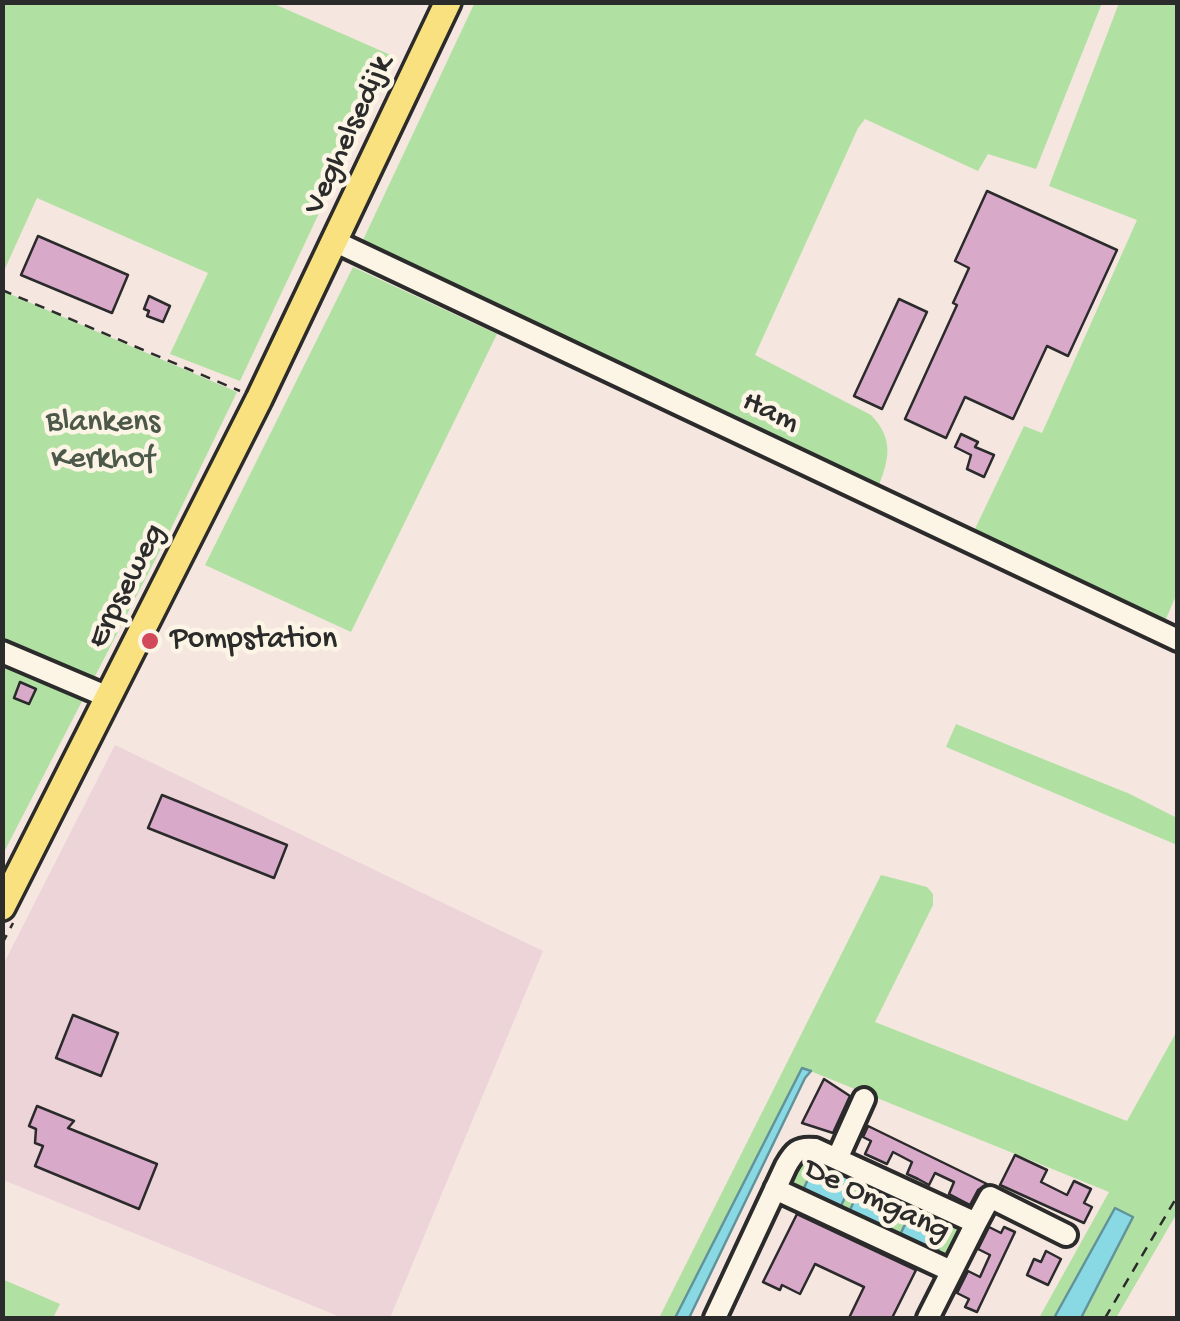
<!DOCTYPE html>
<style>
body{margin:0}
#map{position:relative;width:1180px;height:1321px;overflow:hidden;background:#f5e6e0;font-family:"Gochi Hand",sans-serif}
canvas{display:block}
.frame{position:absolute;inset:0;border:5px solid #2b2b2b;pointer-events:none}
</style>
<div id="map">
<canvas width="1180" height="1321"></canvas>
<div class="frame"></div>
</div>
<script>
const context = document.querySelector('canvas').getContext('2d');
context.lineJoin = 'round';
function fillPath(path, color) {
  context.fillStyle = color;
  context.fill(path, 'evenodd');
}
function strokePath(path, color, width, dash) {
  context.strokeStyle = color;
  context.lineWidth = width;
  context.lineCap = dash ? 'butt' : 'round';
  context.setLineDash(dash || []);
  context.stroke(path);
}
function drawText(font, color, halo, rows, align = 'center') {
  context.font = font + ' "Gochi Hand",sans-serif';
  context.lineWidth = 9;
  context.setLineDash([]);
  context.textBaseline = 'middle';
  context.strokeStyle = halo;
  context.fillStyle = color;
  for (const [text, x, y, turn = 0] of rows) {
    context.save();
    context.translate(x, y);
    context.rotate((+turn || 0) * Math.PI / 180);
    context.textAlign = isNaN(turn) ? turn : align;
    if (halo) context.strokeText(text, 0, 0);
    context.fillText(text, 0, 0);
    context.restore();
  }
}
fillPath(new Path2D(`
 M 115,745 L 543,951 L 390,1318 L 343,1318 L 3,1180 L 2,967 Z`), '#edd4d9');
fillPath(new Path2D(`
 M 475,2 L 1102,3 L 1036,169 L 988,154 L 978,171 L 865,119 L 858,128 L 755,355 L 871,415 C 893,438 890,457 879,485 L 363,240 Z
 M 2,3 L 272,3 L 393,56 L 240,381 L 170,354 L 208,273 L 37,198 L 3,273 Z
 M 1119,3 L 1177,3 L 1178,591 L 1165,621 L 974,531 L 1024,426 L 1042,433 L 1137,220 L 1049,186 Z
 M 353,267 L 497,334 L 351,632 L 205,565 Z
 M 3,291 L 237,392 L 168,535 L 3,854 Z
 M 956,724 L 1130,794 L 1177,818 L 1177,845 L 946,747 Z
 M 881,875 L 927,887 L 933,894 L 933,905 L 875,1022 L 1127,1121 L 1177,1031 L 1177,1213 L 1116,1318 L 1039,1318 L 1109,1192 L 803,1068 L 675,1318 L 659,1318 Z
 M 805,1153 L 952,1221 L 961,1232 L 950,1256 L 937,1255 L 789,1185 L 790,1176 Z
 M 2,1279 L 60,1304 L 53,1318 L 3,1318 Z`), '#b0e1a2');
const water = new Path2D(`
 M 802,1068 L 811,1071 L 805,1078 L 689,1318 L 675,1318 Z
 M 817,1160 L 854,1178 L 840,1208 L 803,1190 Z
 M 863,1182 L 900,1200 L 886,1230 L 849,1212 Z
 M 914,1205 L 951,1223 L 937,1252 L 900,1235 Z
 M 1115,1208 L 1133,1217 L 1081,1318 L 1054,1318 Z`);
fillPath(water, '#89d9e4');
strokePath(water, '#63939a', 2.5);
const building = new Path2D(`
 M 987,191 L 1117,250 L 1068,356 L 1047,346 L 1013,419 L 965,397 L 946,438 L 905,419 L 957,305 L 953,303 L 969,268 L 955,261 Z
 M 38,236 L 128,275 L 112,313 L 21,275 Z
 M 149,296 L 170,306 L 163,322 L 147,316 L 149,311 L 144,309 Z
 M 899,299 L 927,312 L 882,409 L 854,396 Z
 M 961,434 L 978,442 L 975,447 L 994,455 L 984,477 L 967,469 L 971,455 L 955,447 Z
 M 20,682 L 36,689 L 29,704 L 14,698 Z
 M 162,795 L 287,845 L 274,878 L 148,828 Z
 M 73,1015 L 118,1033 L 101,1076 L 56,1058 Z
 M 824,1079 L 850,1096 L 833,1133 L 802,1123 Z
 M 37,1106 L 74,1121 L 68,1128 L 157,1164 L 139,1209 L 35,1166 L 43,1146 L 35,1143 L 36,1129 L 29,1126 Z
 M 868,1126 L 946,1164 L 987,1184 L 978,1190 L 970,1205 L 949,1194 L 954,1182 L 935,1173 L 929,1185 L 918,1179 L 907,1174 L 912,1162 L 893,1152 L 887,1164 L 865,1154 L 871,1141 L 863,1137 Z
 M 1015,1155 L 1047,1170 L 1041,1182 L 1067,1195 L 1074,1181 L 1091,1189 L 1084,1203 L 1092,1207 L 1084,1223 L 1000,1185 Z
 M 797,1214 L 916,1270 L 892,1318 L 849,1318 L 864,1287 L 815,1264 L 800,1294 L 782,1285 L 780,1290 L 763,1282 Z
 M 989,1227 L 1001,1233 L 1004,1227 L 1015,1232 L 977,1312 L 965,1307 L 969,1299 L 957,1293 L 968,1271 L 980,1277 L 990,1255 L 978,1249 Z
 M 1046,1251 L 1061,1259 L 1048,1285 L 1027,1275 L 1034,1259 L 1041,1262 Z`);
fillPath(building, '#d9a9ca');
strokePath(building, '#2b2b2b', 2.5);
const minor = new Path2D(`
 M 336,242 L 1178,640
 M 2,652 L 108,697
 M 837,1159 L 864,1099
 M 775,1189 L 951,1271
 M 976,1223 L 990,1197 L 1066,1235
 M 715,1318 L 786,1166 C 794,1152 798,1147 815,1149 L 976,1223 L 928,1318`);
const major = new Path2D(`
 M 2,907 L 259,399 L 448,2`);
strokePath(minor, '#2b2b2b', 28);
strokePath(major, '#2b2b2b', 32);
strokePath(new Path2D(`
 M 2,290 L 240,391
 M 2,944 L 13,923
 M 1105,1318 L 1178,1195`), '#2b2b2b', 2.5, [10, 8]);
strokePath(minor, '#fcf5e5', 20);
strokePath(major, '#fae180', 25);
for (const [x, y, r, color] of [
 [150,641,10,"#d1495b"]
]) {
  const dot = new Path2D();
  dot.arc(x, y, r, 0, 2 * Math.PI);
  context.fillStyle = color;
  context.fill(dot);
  strokePath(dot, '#fcf5e5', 4);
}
drawText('32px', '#2b2b2b', '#fcf5e5', [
 ["Veghelsedijk",350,136,-65],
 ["Ham",770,414,25],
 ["Erpseweg",128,587,-63],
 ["De Omgang",876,1202,25]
]);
drawText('32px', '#4c5849', '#fcf5e5', [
 ["Blankens",103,424],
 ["Kerkhof",103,461]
]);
drawText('32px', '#2b2b2b', '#fcf5e5', [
 ["Pompstation",170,641]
], 'left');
</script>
